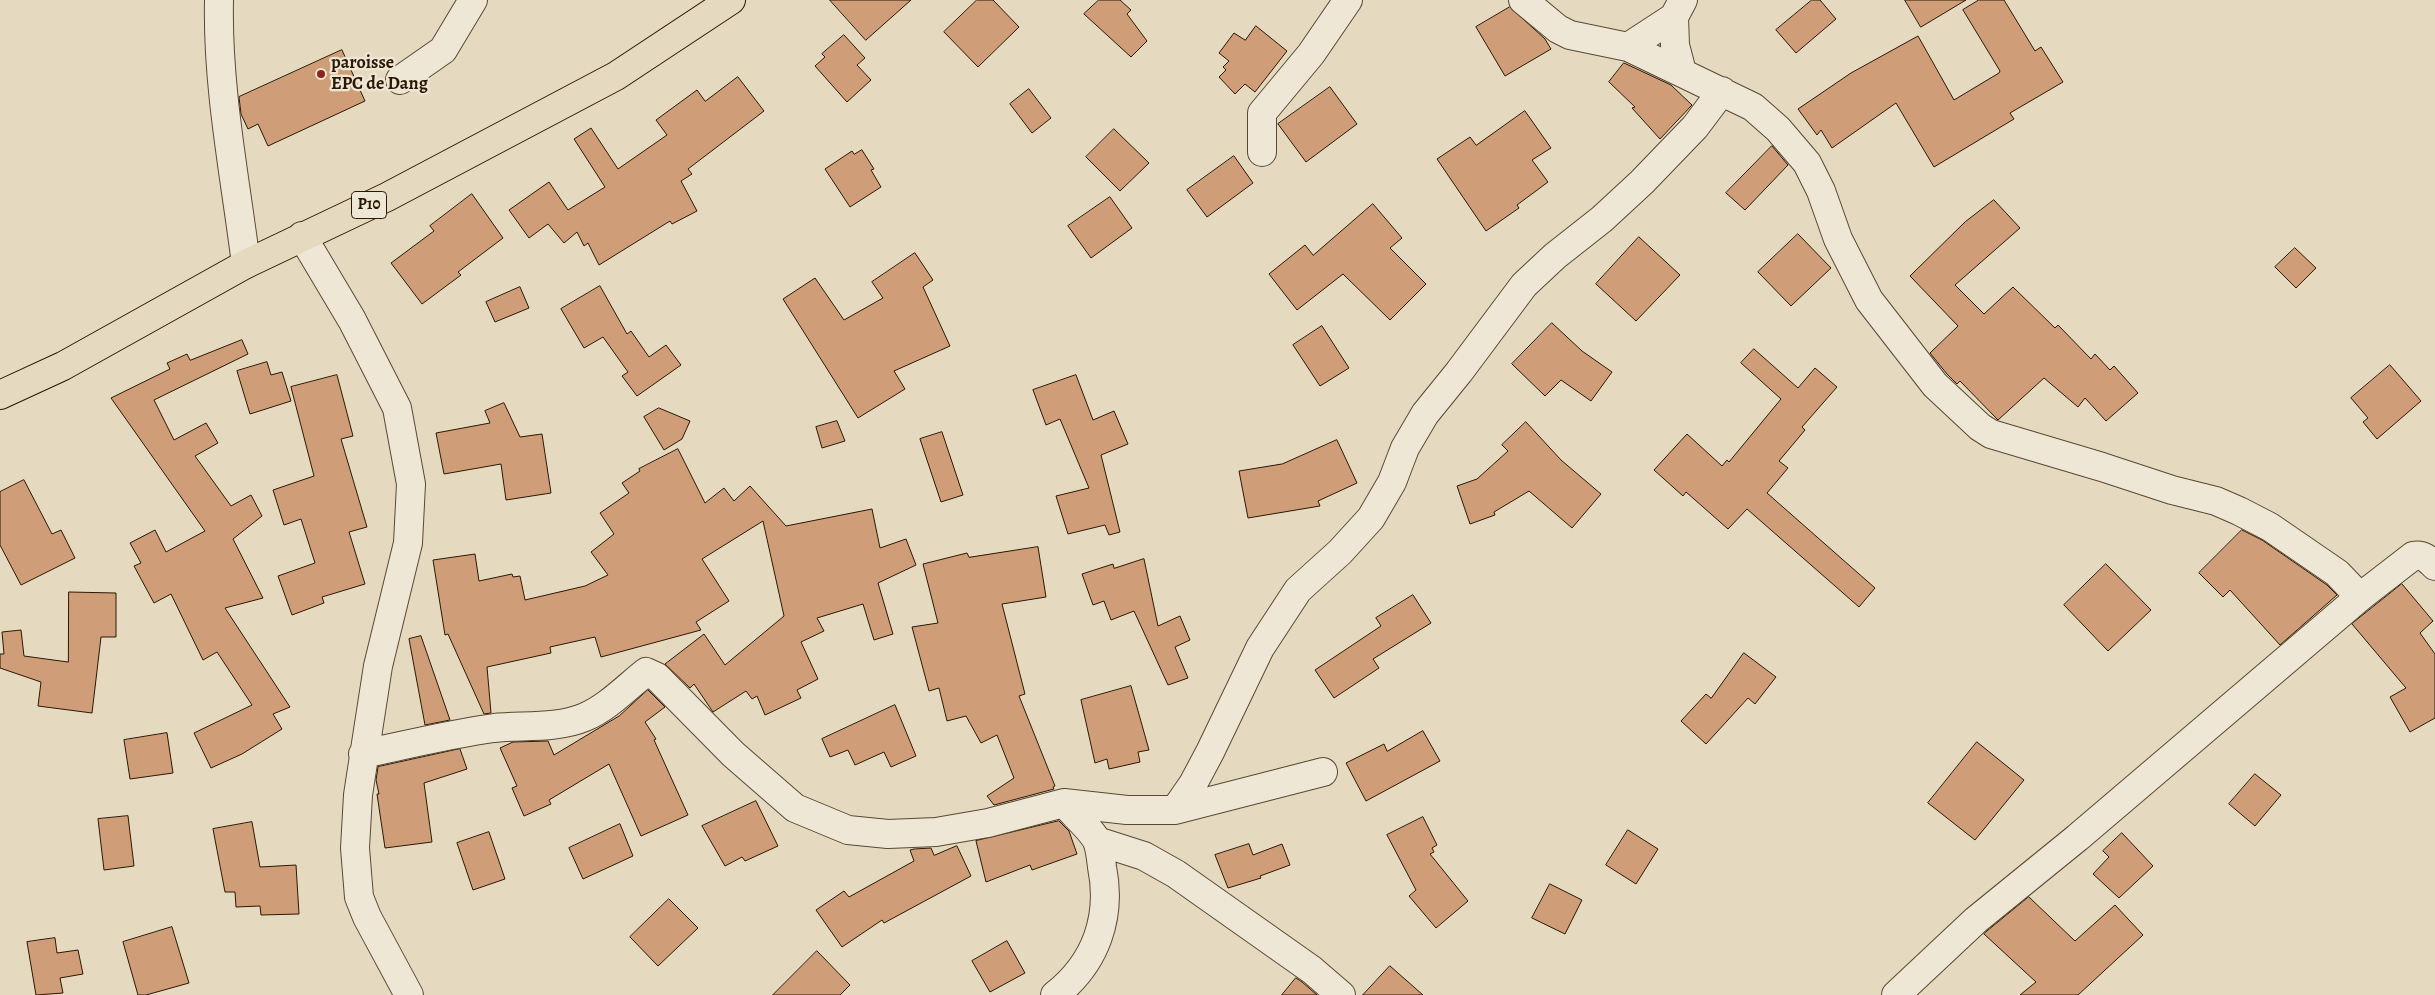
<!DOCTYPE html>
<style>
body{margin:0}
canvas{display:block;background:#e5dac0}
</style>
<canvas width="2435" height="995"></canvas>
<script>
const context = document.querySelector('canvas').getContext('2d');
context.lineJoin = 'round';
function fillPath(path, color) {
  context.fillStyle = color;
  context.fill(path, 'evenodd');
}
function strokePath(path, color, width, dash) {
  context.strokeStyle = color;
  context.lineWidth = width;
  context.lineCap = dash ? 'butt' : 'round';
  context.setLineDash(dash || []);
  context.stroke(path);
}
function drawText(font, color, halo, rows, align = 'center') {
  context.font = font + ' Alegreya,serif';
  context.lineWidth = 4.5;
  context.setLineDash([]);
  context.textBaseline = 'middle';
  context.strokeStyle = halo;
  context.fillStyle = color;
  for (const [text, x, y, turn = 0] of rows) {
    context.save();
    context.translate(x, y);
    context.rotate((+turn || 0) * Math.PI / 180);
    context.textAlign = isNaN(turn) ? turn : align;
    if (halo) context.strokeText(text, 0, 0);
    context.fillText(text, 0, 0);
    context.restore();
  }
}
const building = new Path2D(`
 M 830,0 L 911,0 L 866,40 Z
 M 977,0 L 993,0 L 1019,27 L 978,67 L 944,32 Z
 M 1099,0 L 1120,0 L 1131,10 L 1127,14 L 1147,41 L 1131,57 L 1084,14 Z
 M 1812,0 L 1820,0 L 1836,19 L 1796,53 L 1776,30 Z
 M 1905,0 L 1966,0 L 1921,27 Z
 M 1979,0 L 2004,0 L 2035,51 L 2041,47 L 2063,82 L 2010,113 L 2014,119 L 1934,167 L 1896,103 L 1832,148 L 1821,130 L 1817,135 L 1798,109 L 1851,73 L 1918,36 L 1954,100 L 1999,73 L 2000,71 L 1963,10 Z
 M 1510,7 L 1545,39 L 1551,49 L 1505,76 L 1476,27 Z
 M 1256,26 L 1287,51 L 1255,92 L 1245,84 L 1235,94 L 1219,77 L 1226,70 L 1223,67 L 1229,61 L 1219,53 L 1234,33 L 1245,40 Z
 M 844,35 L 865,58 L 857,65 L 871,80 L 847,102 L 815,66 L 825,57 L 822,54 Z
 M 342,50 L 365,101 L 268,146 L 258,124 L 248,129 L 241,114 L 239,97 Z
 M 1624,63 L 1671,85 L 1692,105 L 1660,139 L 1632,108 L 1635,107 L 1609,82 Z
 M 738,77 L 764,111 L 688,169 L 692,174 L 681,181 L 697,211 L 672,224 L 670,221 L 599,265 L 588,243 L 584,246 L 577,232 L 564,243 L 548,224 L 529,238 L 509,210 L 549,182 L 568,210 L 605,187 L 574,139 L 591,128 L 618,169 L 667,135 L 656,120 L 697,90 L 705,101 Z
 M 1330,87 L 1357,124 L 1306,162 L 1278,124 Z
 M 1029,89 L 1051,118 L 1032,133 L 1010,104 Z
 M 1525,111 L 1551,148 L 1532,160 L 1548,182 L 1517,205 L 1519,208 L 1486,231 L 1437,159 L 1470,137 L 1476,145 Z
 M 1114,129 L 1149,163 L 1120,191 L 1086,157 Z
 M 1772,146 L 1788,165 L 1745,210 L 1726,193 Z
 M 862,150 L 874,169 L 871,170 L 881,187 L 850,207 L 825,169 L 852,151 L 854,154 Z
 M 1234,156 L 1253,183 L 1207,217 L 1187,190 Z
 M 472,194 L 503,238 L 458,272 L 461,275 L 422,304 L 391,263 L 434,231 L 430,226 Z
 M 1110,197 L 1132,228 L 1091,258 L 1068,226 Z
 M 1994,200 L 2020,228 L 1955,285 L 1984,314 L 2013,287 L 2055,328 L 2058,325 L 2091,359 L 2095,354 L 2110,370 L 2114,366 L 2138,393 L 2106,421 L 2085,398 L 2078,407 L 2044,378 L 1998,420 L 1960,381 L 1957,384 L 1947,374 L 1930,353 L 1958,326 L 1910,276 L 1965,222 Z
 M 1373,204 L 1402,238 L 1390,248 L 1426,284 L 1390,320 L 1343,274 L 1297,310 L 1269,274 L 1305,245 L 1313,255 Z
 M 1798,234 L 1831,268 L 1791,306 L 1758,272 Z
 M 1639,237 L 1680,275 L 1636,321 L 1596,284 Z
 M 2295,248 L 2316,268 L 2296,288 L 2275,267 Z
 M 915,253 L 933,280 L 923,287 L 950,346 L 894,371 L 905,389 L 858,418 L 783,299 L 815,278 L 844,320 L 883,298 L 872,282 Z
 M 600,286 L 627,334 L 631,331 L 649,357 L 666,345 L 681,365 L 637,396 L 622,376 L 628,372 L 603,337 L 584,348 L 561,309 Z
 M 520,287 L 529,308 L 495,322 L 486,302 Z
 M 1552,323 L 1582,351 L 1612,372 L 1591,401 L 1561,380 L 1545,396 L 1512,364 Z
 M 1322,326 L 1349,368 L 1320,386 L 1293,345 Z
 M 242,340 L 248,354 L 154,400 L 174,440 L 206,423 L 218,443 L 195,456 L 231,506 L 251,495 L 262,516 L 233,539 L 263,598 L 225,608 L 290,707 L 273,714 L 282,729 L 242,754 L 211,768 L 194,733 L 252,705 L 217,652 L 203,660 L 171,594 L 154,603 L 134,566 L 141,563 L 130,543 L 155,530 L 166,552 L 205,531 L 111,398 L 170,369 L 167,363 L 187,354 L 190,360 Z
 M 1754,349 L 1798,388 L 1815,368 L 1837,387 L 1802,427 L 1805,430 L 1779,461 L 1788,468 L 1767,493 L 1875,588 L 1859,607 L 1747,509 L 1728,529 L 1686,492 L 1683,496 L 1654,470 L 1687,434 L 1722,466 L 1727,460 L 1729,462 L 1781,399 L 1741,363 Z
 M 267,362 L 271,375 L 282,372 L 291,401 L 250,414 L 237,371 Z
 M 2390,365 L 2421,401 L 2377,439 L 2363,422 L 2368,418 L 2351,398 Z
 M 337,375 L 353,436 L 341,439 L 367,527 L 349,532 L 365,584 L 322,597 L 324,603 L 292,615 L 278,576 L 315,563 L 301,519 L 284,525 L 273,490 L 314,476 L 291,387 Z
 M 1076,375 L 1093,420 L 1114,411 L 1128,444 L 1101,455 L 1120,532 L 1109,535 L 1105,525 L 1068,534 L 1056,496 L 1089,488 L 1060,419 L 1046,425 L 1033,390 Z
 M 504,403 L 520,437 L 542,434 L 551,493 L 506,500 L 501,464 L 444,474 L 436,433 L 490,423 L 485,411 Z
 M 659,408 L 690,421 L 682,439 L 664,450 L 644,417 Z
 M 837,421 L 845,441 L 822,448 L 816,427 Z
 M 1526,422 L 1561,460 L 1601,494 L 1572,528 L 1529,491 L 1494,512 L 1495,515 L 1470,524 L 1457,486 L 1477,479 L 1508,451 L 1502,445 Z
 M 942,432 L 963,495 L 941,502 L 920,439 Z
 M 1337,440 L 1357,483 L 1318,501 L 1320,506 L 1248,518 L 1239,471 L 1282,464 Z
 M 678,449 L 705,503 L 724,488 L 734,501 L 750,486 L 786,526 L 872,509 L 880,548 L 906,539 L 916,565 L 878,583 L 893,634 L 874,640 L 863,604 L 817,618 L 824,631 L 801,642 L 818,679 L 797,690 L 801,698 L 765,715 L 757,696 L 752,699 L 746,691 L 713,712 L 694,684 L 690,688 L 665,664 L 704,634 L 725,665 L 784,616 L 763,521 L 702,559 L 729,601 L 696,622 L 701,630 L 601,657 L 595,637 L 550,647 L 551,653 L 487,667 L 491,713 L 484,714 L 448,634 L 445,635 L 433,560 L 475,554 L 479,581 L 512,574 L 513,577 L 520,576 L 525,600 L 585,586 L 608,575 L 591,552 L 614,534 L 600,513 L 629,493 L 622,483 L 640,471 L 639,469 Z
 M 24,480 L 52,534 L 61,530 L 75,558 L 21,585 L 0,545 L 0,492 Z
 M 2242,530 L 2262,540 L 2327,585 L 2337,595 L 2280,645 L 2230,590 L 2223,597 L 2199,573 Z
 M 1038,547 L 1046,597 L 1002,604 L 1025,694 L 1019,696 L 1055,786 L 1053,787 L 1054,789 L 994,805 L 987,796 L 1014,778 L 997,735 L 981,743 L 966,716 L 947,721 L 939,688 L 929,691 L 912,627 L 938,623 L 923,564 L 967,553 L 969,557 Z
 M 1144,559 L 1158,626 L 1180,616 L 1190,640 L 1175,647 L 1188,678 L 1168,685 L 1134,611 L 1111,620 L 1104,601 L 1093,605 L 1082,574 L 1113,564 L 1114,568 Z
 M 2106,564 L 2151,610 L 2108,651 L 2064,605 Z
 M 2402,584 L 2433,621 L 2420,633 L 2435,654 L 2435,718 L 2410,732 L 2390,697 L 2406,688 L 2352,624 Z
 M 69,592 L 116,593 L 116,637 L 101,637 L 92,713 L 38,706 L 41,682 L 0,668 L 0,654 L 4,654 L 2,632 L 21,630 L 24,656 L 68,662 Z
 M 1413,595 L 1431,623 L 1373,659 L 1379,668 L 1334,698 L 1315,670 L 1381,626 L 1376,618 Z
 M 421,636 L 450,720 L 425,725 L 409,639 Z
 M 1744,653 L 1776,677 L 1755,704 L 1748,698 L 1706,744 L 1681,721 L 1706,694 L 1711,698 Z
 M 1131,686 L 1149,750 L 1138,752 L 1140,762 L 1109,769 L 1107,759 L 1095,763 L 1081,700 Z
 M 648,690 L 665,707 L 645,722 L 656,739 L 654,740 L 688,815 L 641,836 L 609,764 L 549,800 L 551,804 L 524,816 L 512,788 L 517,786 L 500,748 L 513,742 L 548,741 L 554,755 L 619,716 Z
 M 895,705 L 916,756 L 891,767 L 884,752 L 855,765 L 848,750 L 830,757 L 822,739 Z
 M 1423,731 L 1440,761 L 1366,801 L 1346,763 L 1384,744 L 1387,751 Z
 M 167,733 L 173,773 L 130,779 L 124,740 Z
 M 1977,742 L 2024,780 L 1975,840 L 1928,803 Z
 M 460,749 L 467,769 L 424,783 L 432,842 L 385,848 L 377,794 L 379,794 L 376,780 L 378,767 Z
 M 2255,774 L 2281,795 L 2255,826 L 2229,804 Z
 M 756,801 L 778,846 L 745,861 L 742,857 L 725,866 L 702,826 Z
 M 128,816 L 134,866 L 104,870 L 98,819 Z
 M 1423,817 L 1437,845 L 1432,848 L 1434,852 L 1430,854 L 1468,901 L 1436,928 L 1409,896 L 1416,890 L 1387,835 Z
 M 1059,821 L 1069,831 L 1077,854 L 1032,870 L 1030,865 L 986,882 L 976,841 Z
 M 252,822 L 260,867 L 296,865 L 299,914 L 261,915 L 260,906 L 236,907 L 235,892 L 225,892 L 213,829 Z
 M 620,824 L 633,856 L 583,879 L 569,848 Z
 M 1628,830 L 1658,849 L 1636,884 L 1606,865 Z
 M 489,832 L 505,879 L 473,890 L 457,843 Z
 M 2122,833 L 2153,866 L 2119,898 L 2093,874 L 2109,857 L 2103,851 Z
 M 1249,844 L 1253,855 L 1282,844 L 1290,865 L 1260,876 L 1261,878 L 1228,888 L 1215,855 Z
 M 957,846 L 971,876 L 884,923 L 882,920 L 842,947 L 816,910 L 844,891 L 849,897 L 914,861 L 910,850 L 914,849 L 931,848 L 934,855 Z
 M 1550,884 L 1582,900 L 1565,934 L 1532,918 Z
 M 2029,897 L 2075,941 L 2115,905 L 2143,935 L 2078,995 L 2020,995 L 2036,982 L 1984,934 Z
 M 669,899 L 698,928 L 658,966 L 630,937 Z
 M 172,927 L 189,983 L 146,995 L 138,995 L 123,942 Z
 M 55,938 L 57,953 L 78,950 L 83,974 L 60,978 L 63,993 L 36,995 L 27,942 Z
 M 1007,941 L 1025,973 L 990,992 L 972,961 Z
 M 817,951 L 850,985 L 840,995 L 773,995 Z
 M 1390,966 L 1423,995 L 1363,995 Z
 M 1296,978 L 1302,982 L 1317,995 L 1282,995 Z`);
fillPath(building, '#cf9d77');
strokePath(building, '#2b1803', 1);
const minor = new Path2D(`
 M 219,0 C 217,88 235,176 246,264
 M 1523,0 L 1558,29 L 1570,35 L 1628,47 L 1753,107 L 1778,129 L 1807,163 L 1821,191 L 1838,239 L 1869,300 L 1935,385 L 1980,427 L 1991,434 L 2102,467 L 2172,490 L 2216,501 L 2239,511 L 2270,527 L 2337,573 L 2360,597 L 2413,556 C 2423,554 2428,559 2435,566
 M 1628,47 L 1674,17
 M 1682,72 L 1675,45 L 1674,17 L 1683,0
 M 400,80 L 443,50 L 473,0
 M 1262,152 L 1262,113 L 1311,54 L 1348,0
 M 302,236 L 352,320 L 397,408 L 411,484 L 408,543 L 378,666 L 358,795 L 355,848 L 359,897 L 367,917 L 409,995
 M 363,754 C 406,745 450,734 494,728 C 523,725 557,729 585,717 C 607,708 627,687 646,672 L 657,677 L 733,754 L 795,808 L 848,830 L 888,834 L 936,832 L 988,823 L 1064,803 L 1127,810 L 1175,810 L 1323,772
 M 1175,810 L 1193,784 L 1210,752 L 1260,648 L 1298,590 L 1340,552 L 1371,518 L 1392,482 L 1405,448 L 1425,414 L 1459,372 L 1524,285 L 1555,256 L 1602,219 L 1642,182 L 1695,127 L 1722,91
 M 1097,841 L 1144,856 L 1176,874 L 1312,970 L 1341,995
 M 1055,995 C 1096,963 1112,917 1102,867 C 1101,859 1100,848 1097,841 C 1091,829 1073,814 1064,803
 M 1896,995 L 1976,920 L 2077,838 L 2360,597`);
const major = new Path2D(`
 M 0,395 L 63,366 L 246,264 L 387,197 L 616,76 L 731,0`);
strokePath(minor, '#5a4832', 30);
strokePath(major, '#2b1803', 30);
strokePath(minor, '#eee7d6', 28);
strokePath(major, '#e5dac0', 28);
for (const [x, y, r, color] of [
 [321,74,5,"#8f2418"]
]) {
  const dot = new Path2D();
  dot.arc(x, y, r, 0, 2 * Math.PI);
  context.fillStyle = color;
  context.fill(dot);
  strokePath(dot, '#eee7d6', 2);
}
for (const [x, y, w] of [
 [369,205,35]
]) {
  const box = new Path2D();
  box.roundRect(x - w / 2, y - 13.5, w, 27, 4);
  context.fillStyle = '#eee7d6';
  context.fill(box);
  strokePath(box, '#2b1803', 1);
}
drawText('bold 16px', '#2b1803', null, [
 ["P10",369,205]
]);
drawText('bold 18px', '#2b1803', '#eee7d6', [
 ["paroisse",331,64],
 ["EPC de Dang",331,85]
], 'left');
</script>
